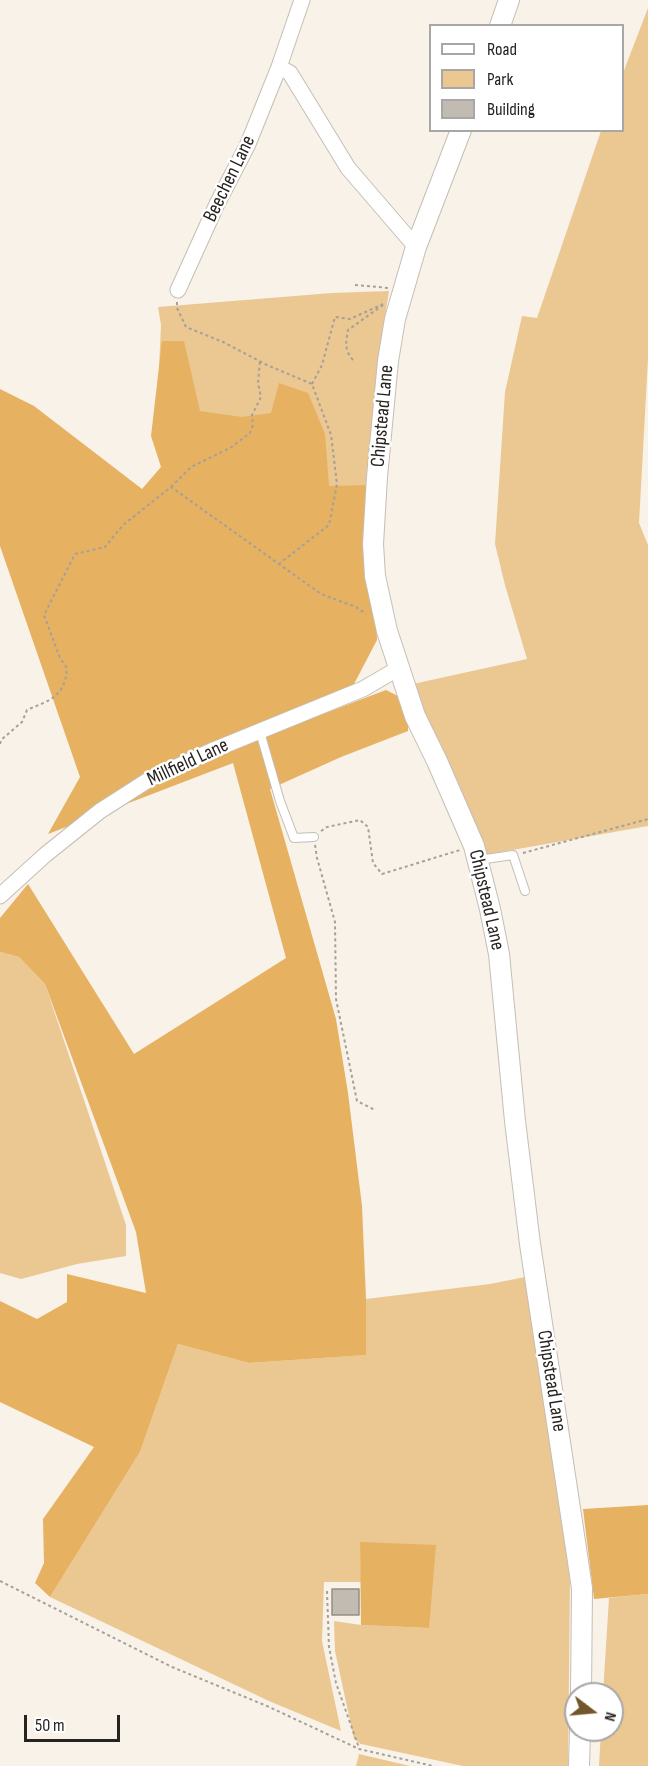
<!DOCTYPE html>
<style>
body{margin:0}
#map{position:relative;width:648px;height:1766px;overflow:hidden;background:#f8f2e9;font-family:"Sofia Sans Condensed",sans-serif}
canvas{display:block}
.legend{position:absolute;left:429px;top:24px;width:195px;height:108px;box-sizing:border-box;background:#fff;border:2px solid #a8a7a6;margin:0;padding:8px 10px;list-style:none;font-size:18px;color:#262420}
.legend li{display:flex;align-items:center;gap:12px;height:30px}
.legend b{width:30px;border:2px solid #a8a7a6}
.north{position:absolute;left:564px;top:1682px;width:60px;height:60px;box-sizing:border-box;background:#fff;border:2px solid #a8a7a6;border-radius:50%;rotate:106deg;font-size:16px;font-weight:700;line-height:24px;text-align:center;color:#262420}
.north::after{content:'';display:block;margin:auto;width:21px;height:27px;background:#735629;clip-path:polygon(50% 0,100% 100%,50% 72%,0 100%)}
.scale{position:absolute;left:24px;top:1715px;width:96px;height:27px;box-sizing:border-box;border:3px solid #262420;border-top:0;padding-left:8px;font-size:18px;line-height:21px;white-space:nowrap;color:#262420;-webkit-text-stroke:4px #fff;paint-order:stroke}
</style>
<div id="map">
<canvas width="648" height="1766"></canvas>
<ul class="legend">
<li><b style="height:8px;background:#fff"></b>Road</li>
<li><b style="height:16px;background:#ebc792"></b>Park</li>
<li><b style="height:16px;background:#c1bbb2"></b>Building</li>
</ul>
<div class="north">N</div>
<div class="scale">50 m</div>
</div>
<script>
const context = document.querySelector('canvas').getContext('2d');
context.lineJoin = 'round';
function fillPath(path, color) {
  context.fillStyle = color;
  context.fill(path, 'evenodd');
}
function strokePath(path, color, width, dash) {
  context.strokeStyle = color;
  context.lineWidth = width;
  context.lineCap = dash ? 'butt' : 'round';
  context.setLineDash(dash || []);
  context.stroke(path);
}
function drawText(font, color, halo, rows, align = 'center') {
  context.font = font + ' "Sofia Sans Condensed",sans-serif';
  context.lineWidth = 5;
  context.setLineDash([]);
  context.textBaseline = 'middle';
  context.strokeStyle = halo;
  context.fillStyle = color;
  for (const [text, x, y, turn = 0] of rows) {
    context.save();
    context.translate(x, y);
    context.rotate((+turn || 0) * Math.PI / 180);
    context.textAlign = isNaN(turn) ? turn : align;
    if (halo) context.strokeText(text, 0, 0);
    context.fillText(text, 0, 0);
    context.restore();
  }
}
fillPath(new Path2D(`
 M 648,8 L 648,359 L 639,523 L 648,545 L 648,826 L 484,855 L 413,684 L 527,659 L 505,585 L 495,544 L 505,392 L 522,316 L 537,318 L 601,131 L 622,130 L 623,73 Z
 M 389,291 L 381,341 L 365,504 L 156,432 L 161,325 L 158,307 L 332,293 Z
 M 0,952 L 19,957 L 45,984 L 126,1225 L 126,1256 L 77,1264 L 21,1279 L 0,1273 Z
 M 525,1277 L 570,1580 L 568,1766 L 463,1766 L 361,1744 L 354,1739 L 335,1651 L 334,1621 L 361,1625 L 429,1628 L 360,1543 L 361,1582 L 324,1582 L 322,1641 L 341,1731 L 269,1701 L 50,1597 L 140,1452 L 178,1344 L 249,1363 L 365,1355 L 366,1299 L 490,1284 Z
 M 648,1594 L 648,1766 L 599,1766 L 601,1730 L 612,1730 L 612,1694 L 603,1694 L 609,1598 Z
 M 359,1754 L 410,1766 L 356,1766 Z`), '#ebc792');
fillPath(new Path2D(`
 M 162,341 L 184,341 L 200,411 L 242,417 L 271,413 L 279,383 L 308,393 L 325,434 L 329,486 L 370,485 L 377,640 L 354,684 L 307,720 L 386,690 L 400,697 L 408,713 L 408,731 L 341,757 L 270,789 L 336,1019 L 348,1093 L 362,1206 L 366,1299 L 366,1355 L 249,1363 L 178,1344 L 140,1452 L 50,1597 L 35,1583 L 44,1563 L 43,1519 L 94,1447 L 0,1402 L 0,1301 L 37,1319 L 67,1302 L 67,1274 L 146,1293 L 136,1232 L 45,984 L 19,957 L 0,952 L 0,918 L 28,884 L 134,1054 L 286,958 L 233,763 L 48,834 L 80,777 L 0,546 L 0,389 L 34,406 L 142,489 L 161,467 L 151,436 Z
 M 648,1505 L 648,1594 L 594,1599 L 583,1509 Z
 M 360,1542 L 436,1545 L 429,1628 L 361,1625 Z`), '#e6b161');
const building = new Path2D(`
 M 332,1589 L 359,1589 L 359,1615 L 332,1615 Z`);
fillPath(building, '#c1bbb2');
strokePath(building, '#948e86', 1.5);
const lane = new Path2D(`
 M 260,732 L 280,801 L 294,838 L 314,837
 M 479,860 L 513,855 L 525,891`);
const street = new Path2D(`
 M 279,67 L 290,73 L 348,168 L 416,247
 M 178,290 L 217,204 L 248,144 L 279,67 L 302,0
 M 0,896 L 45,855 L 100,811 L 150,779 L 211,751 L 363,689 L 399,668`);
const secondary = new Path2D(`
 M 500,26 L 509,0
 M 461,130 L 416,247 L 395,319 L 388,361 L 377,477 L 373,544 L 375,576 L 387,631 L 415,716 L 437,761 L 474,846 L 490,909 L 499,954 L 515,1121 L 530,1244 L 582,1588 L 581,1694
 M 579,1766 L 580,1730`);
strokePath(lane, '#c4beb5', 10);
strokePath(street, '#c4beb5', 17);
strokePath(secondary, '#c4beb5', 22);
strokePath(new Path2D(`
 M 355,285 L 389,288
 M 177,302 L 177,308 L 186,327 L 223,342 L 267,365 L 312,384 L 331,435 L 337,484 L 329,525 L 280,563
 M 353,360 C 344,350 346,342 348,330 L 383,305
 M 312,384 L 322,365 L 335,317 L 350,319 L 383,304
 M 171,487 L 191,467 L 230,448 L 250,433 L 253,425 L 252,415 L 261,397 L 258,383 L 260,361
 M 0,744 L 1,740 L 22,722 L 27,710 C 50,700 65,697 67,668 L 60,658 L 44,615 L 75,554 L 105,547 L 123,525 L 171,487 L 321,594 L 356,607 L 366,614
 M 321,831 L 327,827 L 360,820 L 368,827 L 373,863 L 382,874 L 460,850
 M 315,845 L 317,858 L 335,922 L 336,999 L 357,1101 L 375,1110
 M 523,853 L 648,819
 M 0,1581 L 172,1667 L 267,1706 L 359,1749 L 433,1766
 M 327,1591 L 329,1647 L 336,1683 L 359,1748`), '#a5a099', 2, [3, 3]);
strokePath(lane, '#fff', 8);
strokePath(street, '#fff', 15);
strokePath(secondary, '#fff', 20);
drawText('20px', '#262420', '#fff', [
 ["Beechen Lane",230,179,-64],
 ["Chipstead Lane",383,416,-85],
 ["Millfield Lane",188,763,-25],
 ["Chipstead Lane",486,900,77],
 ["Chipstead Lane",551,1381,81]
]);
</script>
